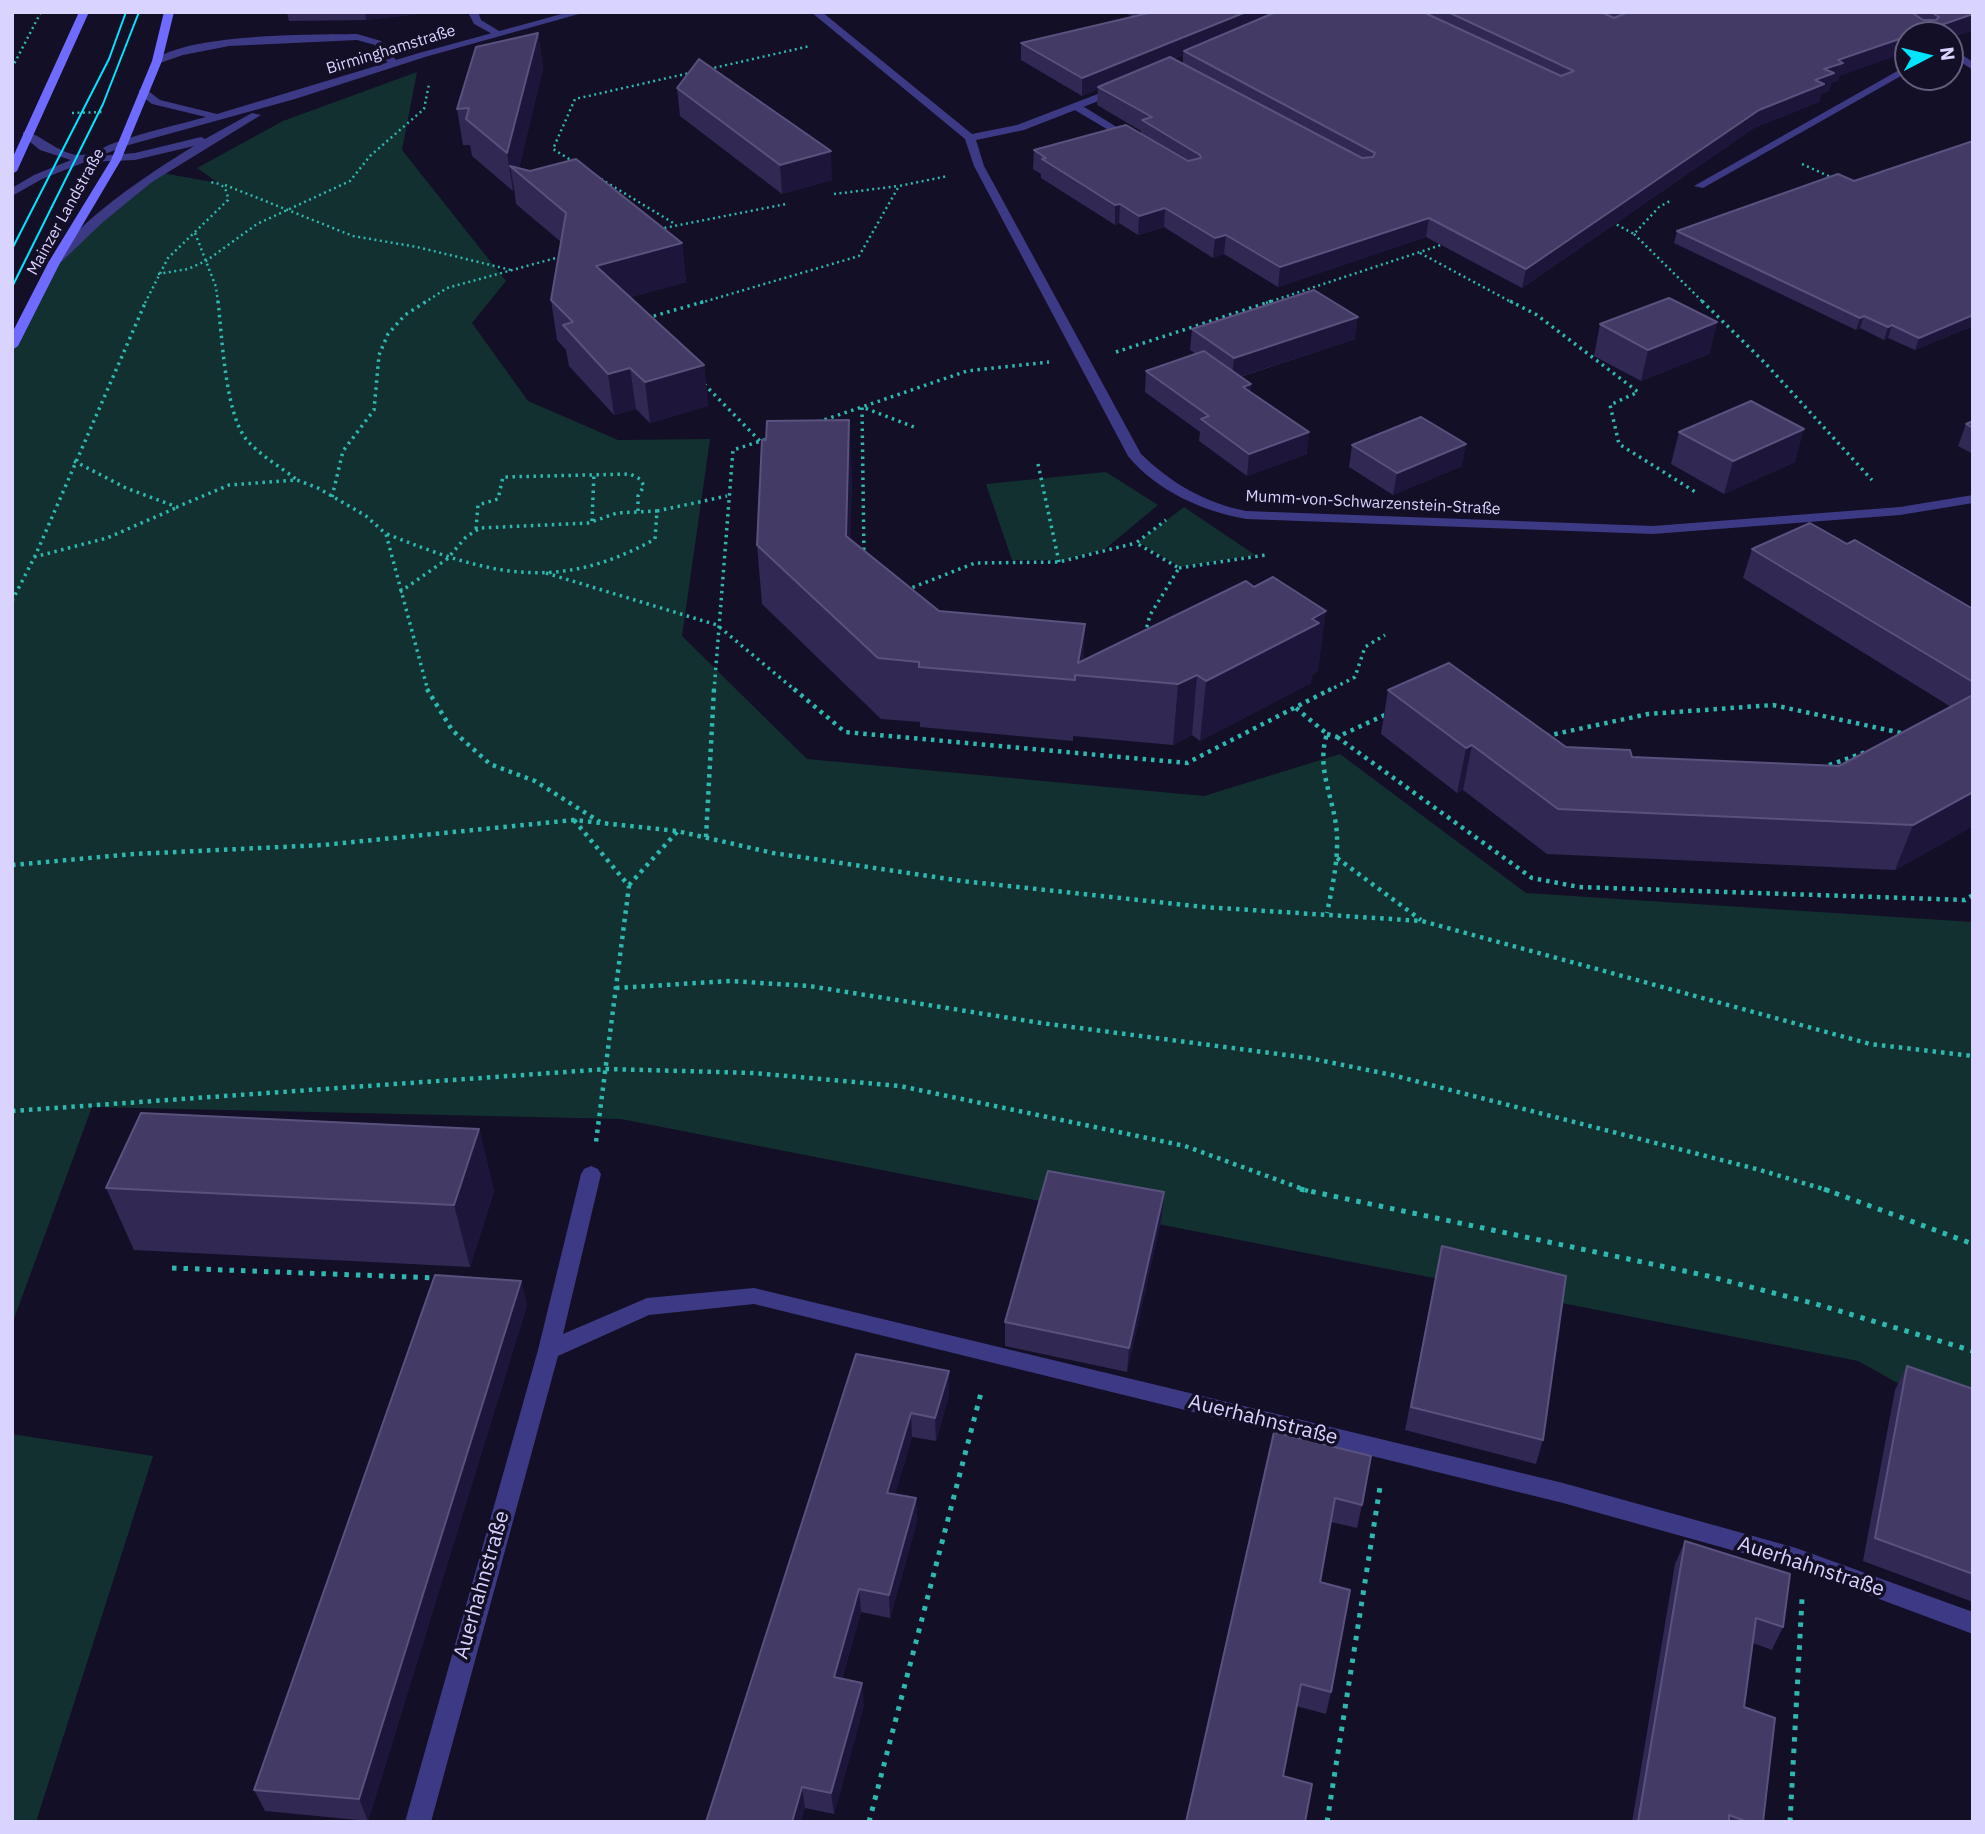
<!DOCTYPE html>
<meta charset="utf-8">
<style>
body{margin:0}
#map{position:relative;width:1985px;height:1834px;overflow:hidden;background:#130f26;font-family:"IBM Plex Sans",sans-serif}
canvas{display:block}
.frame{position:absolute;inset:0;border:14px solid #d9d4ff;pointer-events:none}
.north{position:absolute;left:1894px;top:21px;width:70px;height:70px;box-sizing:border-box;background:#130f26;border:2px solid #625e7d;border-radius:50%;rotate:83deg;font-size:19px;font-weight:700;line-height:28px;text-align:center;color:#d9d4ff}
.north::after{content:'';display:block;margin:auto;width:24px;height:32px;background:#00e5ff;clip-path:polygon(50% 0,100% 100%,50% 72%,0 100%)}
</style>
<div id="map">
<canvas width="1985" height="1834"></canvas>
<div class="frame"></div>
<div class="north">N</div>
</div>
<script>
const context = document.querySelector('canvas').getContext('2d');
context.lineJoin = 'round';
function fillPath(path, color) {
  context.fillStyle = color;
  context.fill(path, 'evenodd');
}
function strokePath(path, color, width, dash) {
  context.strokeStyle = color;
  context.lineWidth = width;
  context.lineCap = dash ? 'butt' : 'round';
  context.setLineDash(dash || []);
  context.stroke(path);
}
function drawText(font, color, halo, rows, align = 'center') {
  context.font = font + ' "IBM Plex Sans",sans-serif';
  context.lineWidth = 7;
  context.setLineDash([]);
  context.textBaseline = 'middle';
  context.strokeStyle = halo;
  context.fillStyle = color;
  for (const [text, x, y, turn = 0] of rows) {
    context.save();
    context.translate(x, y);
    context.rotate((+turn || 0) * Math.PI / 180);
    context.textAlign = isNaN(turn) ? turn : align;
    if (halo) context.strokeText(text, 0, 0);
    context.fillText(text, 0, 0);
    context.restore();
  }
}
fillPath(new Path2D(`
 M 417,72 L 402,150 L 506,281 L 472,323 L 528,401 L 618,440 L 710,439 L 682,636 L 807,759 L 1204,796 L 1340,754 L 1526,893 L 1973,922 L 1973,1425 L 1858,1361 L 621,1119 L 92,1107 L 12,1324 L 12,346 L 54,263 L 78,237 L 162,173 L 218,183 L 197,168 L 283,121 Z
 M 1106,472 L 1158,505 L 1105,549 L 1065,560 L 1012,560 L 986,484 Z
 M 1184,507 L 1255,555 L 1180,567 L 1138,542 Z
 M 12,1434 L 153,1456 L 36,1822 L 12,1822 Z`), '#12302f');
strokePath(new Path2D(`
 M 12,68 L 41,12
 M 709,69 L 810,46
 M 72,113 L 102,112
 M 574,162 L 553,149 L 575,99 L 694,72
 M 1802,164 L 1833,178
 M 596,176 L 675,224
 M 225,185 L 353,236 L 417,247 L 511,270
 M 834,194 L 899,186
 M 1612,222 L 1634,234 L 1659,207 L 1670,201
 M 659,229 L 786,204
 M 195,233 L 216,287 L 218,303
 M 1634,234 L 1704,303
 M 1420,253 L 1513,303
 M 158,274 L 188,269 L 206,261 L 257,224 L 350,181 L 370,156 L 424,109 L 429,84
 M 145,303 L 168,258 L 228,200 C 227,187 222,183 209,182
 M 424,303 L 447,288 L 563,256
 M 700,303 L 859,256 L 899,186 L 948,176
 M 1266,303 L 1447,243`), '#2fb8b0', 2.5, [2, 3.5]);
strokePath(new Path2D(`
 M 218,301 C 222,336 225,412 246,439 C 259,455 281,467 297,480
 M 1510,301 L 1537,315 L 1638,392 L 1610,405 L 1619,444 L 1697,493
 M 1702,301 L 1765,363 L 1872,480
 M 647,318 L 706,301
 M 1116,352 L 1272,301
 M 704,384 L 760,441
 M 818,422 L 967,371 L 1049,362
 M 74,461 L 126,488 L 177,507 L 229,485 L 297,480 L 318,488 L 366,516 L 386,534 L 428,691
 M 1038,464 L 1059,562
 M 332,497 L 343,451 L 374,410 L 379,355 L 388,334 L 405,315 L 427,301
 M 592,521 L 594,473
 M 476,529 L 478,505 L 498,499 L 503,477 L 630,474 L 640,479 L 644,486 L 638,496 L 638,513
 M 387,534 C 487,574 556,594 655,539 L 657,511 L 727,496
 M 34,557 L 107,538 L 176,508
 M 864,557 L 862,407 L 914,427
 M 1179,568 L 1266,555
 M 546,573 L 717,625 L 796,691
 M 906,590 L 975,563 L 1059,562 L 1136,543
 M 400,592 L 447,559 L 466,537 L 480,528 L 588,523 L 617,513 L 657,511
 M 12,601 L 36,554 L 146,301
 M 1145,634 L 1150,615 L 1179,568 L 1136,543 L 1166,520
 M 714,691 L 733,450 L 767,439
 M 1328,691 L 1355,677 L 1365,647 L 1385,635`), '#2fb8b0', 3.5, [2.5, 4.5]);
strokePath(new Path2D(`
 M 427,689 L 452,730 L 490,764 L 535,781 L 600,822
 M 794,689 L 845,732 L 1187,763 L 1331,689
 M 1296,708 L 1327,734 C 1315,770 1336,801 1337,837 C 1338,862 1332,888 1327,913
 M 1327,734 L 1337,737 L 1387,714
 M 1546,736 L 1648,714 L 1773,705 L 1906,734
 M 1337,737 L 1532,878 L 1579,887 L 1965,900 L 1973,895
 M 1821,768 L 1869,751
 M 574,820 L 629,886 L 596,1142
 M 706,837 L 714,689
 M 1337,858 L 1421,920
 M 12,865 L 134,854 L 323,845 L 574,820 L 677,831 L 773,853 L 962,881 L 1204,907 L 1422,921 L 1870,1044 L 1973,1056
 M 629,885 L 677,832
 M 616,988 L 730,981 L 809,986 L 1041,1023 L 1309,1058 L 1392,1075 L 1760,1170 L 1830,1191
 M 12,1111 L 608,1069 L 754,1073 L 900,1086 L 1185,1146 L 1308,1191`), '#2fb8b0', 4.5, [3.5, 5]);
strokePath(new Path2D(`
 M 1300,1189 L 1708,1276 L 1816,1304 L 1973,1351
 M 1824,1189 L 1973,1244
 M 172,1268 L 437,1278
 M 869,1822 L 982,1389
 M 1327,1822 L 1380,1487
 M 1790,1822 L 1802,1599`), '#2fb8b0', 5, [4.5, 7]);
fillPath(new Path2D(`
 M 468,12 L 478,12 L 481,20 L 504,34 L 496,36 L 474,24 Z
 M 357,34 L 381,41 L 399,64 L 398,66 L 390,66 L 375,45 L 357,40 L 229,46 L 183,55 L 157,64 L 152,61 C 190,33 308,35 357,34 Z
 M 1073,105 L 1081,105 L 1136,139 L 1127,141 L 1073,109 Z`), '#3d3a85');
fillPath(new Path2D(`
 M 569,12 L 586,12 L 425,57 L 295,99 L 125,146 L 100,156 L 135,153 L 201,137 L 205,139 L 252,113 L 261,115 L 152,182 L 103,222 L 58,265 L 48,263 C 87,215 142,178 194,146 L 135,160 L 85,162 L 42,179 L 12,196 L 12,188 L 34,175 L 71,160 L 40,150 L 23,136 L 23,132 C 37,130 59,156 82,155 C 93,155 106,145 117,142 C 146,132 176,125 206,117 L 152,104 L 139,94 L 139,90 L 147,90 L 160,100 L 217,114 L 419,53 Z
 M 811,12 L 822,12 L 972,134 L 1017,125 L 1116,87 L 1124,87 L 1124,91 L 1024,130 L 976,140 L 984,166 L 1141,454 C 1171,483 1205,503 1246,511 L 1653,526 L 1900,507 L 1973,495 L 1973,503 L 1900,515 L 1653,534 L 1246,519 C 1202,511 1157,491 1128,456 L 974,166 L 965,139 Z
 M 1950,47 L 1973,62 L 1973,70 L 1950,55 Z
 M 1908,65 L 1908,72 L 1703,188 L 1694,186 Z
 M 591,1166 L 598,1169 L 601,1174 L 563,1334 L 647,1298 L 754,1288 L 1563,1483 L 1796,1548 L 1973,1612 L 1973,1634 L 1796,1568 L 1563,1503 L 754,1304 L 649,1315 L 558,1356 L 431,1822 L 405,1822 L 538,1350 L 581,1174 L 584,1169 Z`), '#3d3a85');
fillPath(new Path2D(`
 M 79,12 L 89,12 L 17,171 L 12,174 L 12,159 Z
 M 164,12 L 174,12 L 162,61 L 121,160 L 60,263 L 18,346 L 12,350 L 12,333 L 48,263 L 111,160 L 152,61 Z`), '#6f6bff');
strokePath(new Path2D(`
 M 12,249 L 109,59 L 126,12
 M 12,287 L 103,104 L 139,12`), '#00e5ff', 2);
fillPath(new Path2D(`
 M 287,12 L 435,12 L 366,20 L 289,21 Z
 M 1124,12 L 1973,12 L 1973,30 L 1950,38 L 1950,35 L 1839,76 L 1838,81 L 1831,83 L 1829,91 L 1821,94 L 1819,102 L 1754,128 L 1522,288 L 1426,237 L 1278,287 L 1224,254 L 1213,258 L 1164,227 L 1138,235 L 1119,223 L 1115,225 L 1041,178 L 1041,174 L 1033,169 L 1034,150 L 1141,134 L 1141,131 L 1097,105 L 1098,89 L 1082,96 L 1021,60 L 1021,43 L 1133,17 ZM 1183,55 L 1183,63 L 1174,59 Z
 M 538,33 L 543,68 L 519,168 L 682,243 L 686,282 L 631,297 L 704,365 L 708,406 L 650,423 L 636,409 L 614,415 L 569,366 L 566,350 L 557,340 L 551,300 L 561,242 L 516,204 L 514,188 L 513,191 L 472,156 L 470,145 L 463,145 L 457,109 Z
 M 677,88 L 832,180 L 782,194 L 680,116 Z
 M 1973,141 L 1973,326 L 1915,350 L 1888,338 L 1884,340 L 1860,328 L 1856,330 L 1674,243 L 1677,231 L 1854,181 Z
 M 1717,322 L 1709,354 L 1641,381 L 1594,356 L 1600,324 Z
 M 1192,329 L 1355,339 L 1240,377 L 1251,384 L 1250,392 L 1307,454 L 1247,476 L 1199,441 L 1200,432 L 1145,392 L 1146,371 L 1196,354 L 1190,350 Z
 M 1973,421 L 1973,454 L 1958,446 L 1966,424 Z
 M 1679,432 L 1795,462 L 1724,494 L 1671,464 Z
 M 1352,445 L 1462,466 L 1393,495 L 1349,467 Z
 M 852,477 L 850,540 L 939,611 L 1085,624 L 1083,660 L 1318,671 L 1312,675 L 1311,683 L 1200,741 L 1192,735 L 1173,745 L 1073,736 L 1073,741 L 920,727 L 920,722 L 881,719 L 762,604 L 757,545 Z
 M 1847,544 L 1973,609 L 1973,826 L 1895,870 L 1547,854 L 1463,790 L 1457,793 L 1381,734 L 1388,690 L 1566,747 L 1632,757 L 1839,766 L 1951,707 L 1743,578 L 1752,549 Z
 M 479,1129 L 494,1191 L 470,1267 L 134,1250 L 106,1188 Z
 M 1164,1192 L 1162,1216 L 1127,1372 L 1005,1346 L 1005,1322 Z
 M 1442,1246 L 1543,1440 L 1536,1464 L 1405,1430 Z
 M 521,1281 L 527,1305 L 368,1821 L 265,1811 L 254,1790 Z
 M 856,1354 L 949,1395 L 936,1441 L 912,1437 L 895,1494 L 916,1498 L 917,1521 L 890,1618 L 861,1612 L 842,1679 L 864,1705 L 834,1814 L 805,1808 L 706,1822 Z
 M 1907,1366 L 1973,1389 L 1973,1602 L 1863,1561 L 1895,1390 Z
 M 1274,1432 L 1362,1505 L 1357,1528 L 1331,1522 L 1320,1582 L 1331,1692 L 1326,1714 L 1296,1706 L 1283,1776 L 1186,1822 Z
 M 1685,1541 L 1783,1627 L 1772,1650 L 1753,1643 L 1744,1707 L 1763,1822 L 1632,1822 L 1675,1564 Z`), '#312854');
fillPath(new Path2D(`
 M 365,12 L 435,12 L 366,20 Z
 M 1246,12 L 1287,12 L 1184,51 L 1183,55 L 1100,88 L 1098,87 L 1098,89 L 1082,96 L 1082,78 Z
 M 1973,14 L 1973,30 L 1950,38 L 1950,35 L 1912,35 Z
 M 538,33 L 543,68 L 518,172 L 510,166 L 514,188 L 513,191 L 507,153 Z
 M 1908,36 L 1908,52 L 1839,76 L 1838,81 L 1831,83 L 1829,91 L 1821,94 L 1819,102 L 1754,128 L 1522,288 L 1526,269 L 1759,110 L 1815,80 L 1824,69 L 1838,60 Z
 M 831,151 L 832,180 L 782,194 L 780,165 Z
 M 1120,204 L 1119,223 L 1115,225 L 1115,205 Z
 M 1165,208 L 1164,227 L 1138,235 L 1139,216 Z
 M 1429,218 L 1426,237 L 1278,287 L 1280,267 Z
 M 1226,235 L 1224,254 L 1213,258 L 1215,238 Z
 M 682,243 L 686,282 L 602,305 L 596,266 Z
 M 1973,315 L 1973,326 L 1915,350 L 1919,338 Z
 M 1864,316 L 1860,328 L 1856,330 L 1860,318 Z
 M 1358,317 L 1355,339 L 1232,379 L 1234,358 Z
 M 1717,322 L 1709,354 L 1641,381 L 1648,350 Z
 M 1892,325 L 1888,338 L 1884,340 L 1888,327 Z
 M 704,365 L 708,406 L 650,423 L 645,382 Z
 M 630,368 L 636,409 L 614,415 L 608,374 Z
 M 1251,384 L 1249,406 L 1243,387 Z
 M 849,420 L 852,477 L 849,595 L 846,536 Z
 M 1804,429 L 1795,462 L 1724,494 L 1733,461 Z
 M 1309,432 L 1307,454 L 1247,476 L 1249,454 Z
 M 1466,444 L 1462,466 L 1393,495 L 1397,473 Z
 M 1326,611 L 1318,671 L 1312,675 L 1311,683 L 1200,741 L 1206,681 Z
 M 1085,624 L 1083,676 L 1078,663 Z
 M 1197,675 L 1192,735 L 1173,745 L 1178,684 Z
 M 1472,745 L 1463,790 L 1457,793 L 1466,748 Z
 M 1973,792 L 1973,826 L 1895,870 L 1913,825 Z
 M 479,1129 L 494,1191 L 470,1267 L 454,1205 Z
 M 1164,1192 L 1162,1216 L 1127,1372 L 1129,1348 Z
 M 521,1281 L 527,1305 L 368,1821 L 359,1799 Z
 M 949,1371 L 949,1395 L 936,1441 L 935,1418 Z
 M 911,1413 L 912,1437 L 889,1516 L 887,1493 Z
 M 916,1498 L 917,1521 L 890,1618 L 889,1595 Z
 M 859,1589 L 861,1612 L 836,1699 L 834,1677 Z
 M 862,1683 L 864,1705 L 834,1814 L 831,1793 Z
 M 802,1787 L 805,1808 L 801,1822 L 792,1822 Z`), '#1d163a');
const building = new Path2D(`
 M 1153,12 L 1246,12 L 1082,78 L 1021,43 Z
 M 1276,12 L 1423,12 L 1561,76 L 1574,71 L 1448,12 L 1601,12 L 1614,18 L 1626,13 L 1625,12 L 1911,12 L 1923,20 L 1936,20 L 1939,17 L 1931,12 L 1973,12 L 1973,14 L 1912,35 L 1908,35 L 1908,36 L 1838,60 L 1843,63 L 1824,69 L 1834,73 L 1815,80 L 1824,84 L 1759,110 L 1526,269 L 1429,218 L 1280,267 L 1226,235 L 1215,238 L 1165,208 L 1139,216 L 1120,204 L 1115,205 L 1042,159 L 1046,158 L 1034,150 L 1126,125 L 1188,161 L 1201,158 L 1200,155 L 1142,120 L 1152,117 L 1098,87 L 1170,57 L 1362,158 L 1373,157 L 1375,153 L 1184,51 Z
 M 538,33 L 507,153 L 466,119 L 469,108 L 457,109 L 476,47 Z
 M 699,59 L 831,151 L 780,165 L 677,88 Z
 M 1973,141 L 1973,315 L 1919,338 L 1892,325 L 1888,327 L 1864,316 L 1860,318 L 1677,231 L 1838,174 L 1854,181 Z
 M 576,159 L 682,243 L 596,266 L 704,365 L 645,382 L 630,368 L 608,374 L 563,325 L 573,322 L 551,300 L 566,213 L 510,166 L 530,171 Z
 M 1314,290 L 1358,317 L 1234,358 L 1192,329 Z
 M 1669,298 L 1717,322 L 1648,350 L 1600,324 Z
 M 1204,351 L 1251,384 L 1243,387 L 1309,432 L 1249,454 L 1201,419 L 1209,416 L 1146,371 Z
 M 1751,401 L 1804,429 L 1733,461 L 1679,432 Z
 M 1421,417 L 1466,444 L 1397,473 L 1352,445 Z
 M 849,420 L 846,536 L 939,611 L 1085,624 L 1078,663 L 1246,581 L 1254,587 L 1273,577 L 1326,611 L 1312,619 L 1319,623 L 1206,681 L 1197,675 L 1178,684 L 1075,675 L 1075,680 L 919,667 L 919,662 L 878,658 L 757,545 L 762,440 L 766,440 L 767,421 Z
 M 1973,421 L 1973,428 L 1966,424 Z
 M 1810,523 L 1847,544 L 1855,540 L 1973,609 L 1973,682 L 1752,549 Z
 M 1449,663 L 1566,747 L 1630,750 L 1632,757 L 1839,766 L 1973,695 L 1973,792 L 1913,825 L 1558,809 L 1472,745 L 1466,748 L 1388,690 Z
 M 141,1113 L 479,1129 L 454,1205 L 106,1188 Z
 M 1048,1171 L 1164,1192 L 1129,1348 L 1005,1322 Z
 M 1442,1246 L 1566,1276 L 1543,1440 L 1411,1407 Z
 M 435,1275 L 521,1281 L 359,1799 L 254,1790 Z
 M 856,1354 L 949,1371 L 935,1418 L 911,1413 L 887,1493 L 916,1498 L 889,1595 L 859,1589 L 834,1677 L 862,1683 L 831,1793 L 802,1787 L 792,1822 L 706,1822 Z
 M 1907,1366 L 1973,1389 L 1973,1574 L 1875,1538 Z
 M 1274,1432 L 1371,1456 L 1362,1505 L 1335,1498 L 1320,1582 L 1350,1590 L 1331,1692 L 1301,1684 L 1283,1776 L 1312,1784 L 1305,1822 L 1186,1822 Z
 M 1685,1541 L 1790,1574 L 1783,1627 L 1756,1618 L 1744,1707 L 1775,1718 L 1763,1822 L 1748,1822 L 1729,1815 L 1729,1822 L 1638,1822 Z`);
fillPath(building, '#433a66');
strokePath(building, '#5a527e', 2);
drawText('16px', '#d9d4ff', '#130f26', [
 ["Birminghamstraße",391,50,-17],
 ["Mainzer Landstraße",66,212,-61],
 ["Mumm-von-Schwarzenstein-Straße",1373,503,3]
]);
drawText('21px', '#d9d4ff', '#130f26', [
 ["Auerhahnstraße",1263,1420,14],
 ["Auerhahnstraße",1811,1567,18],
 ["Auerhahnstraße",482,1585,-74]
]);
</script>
